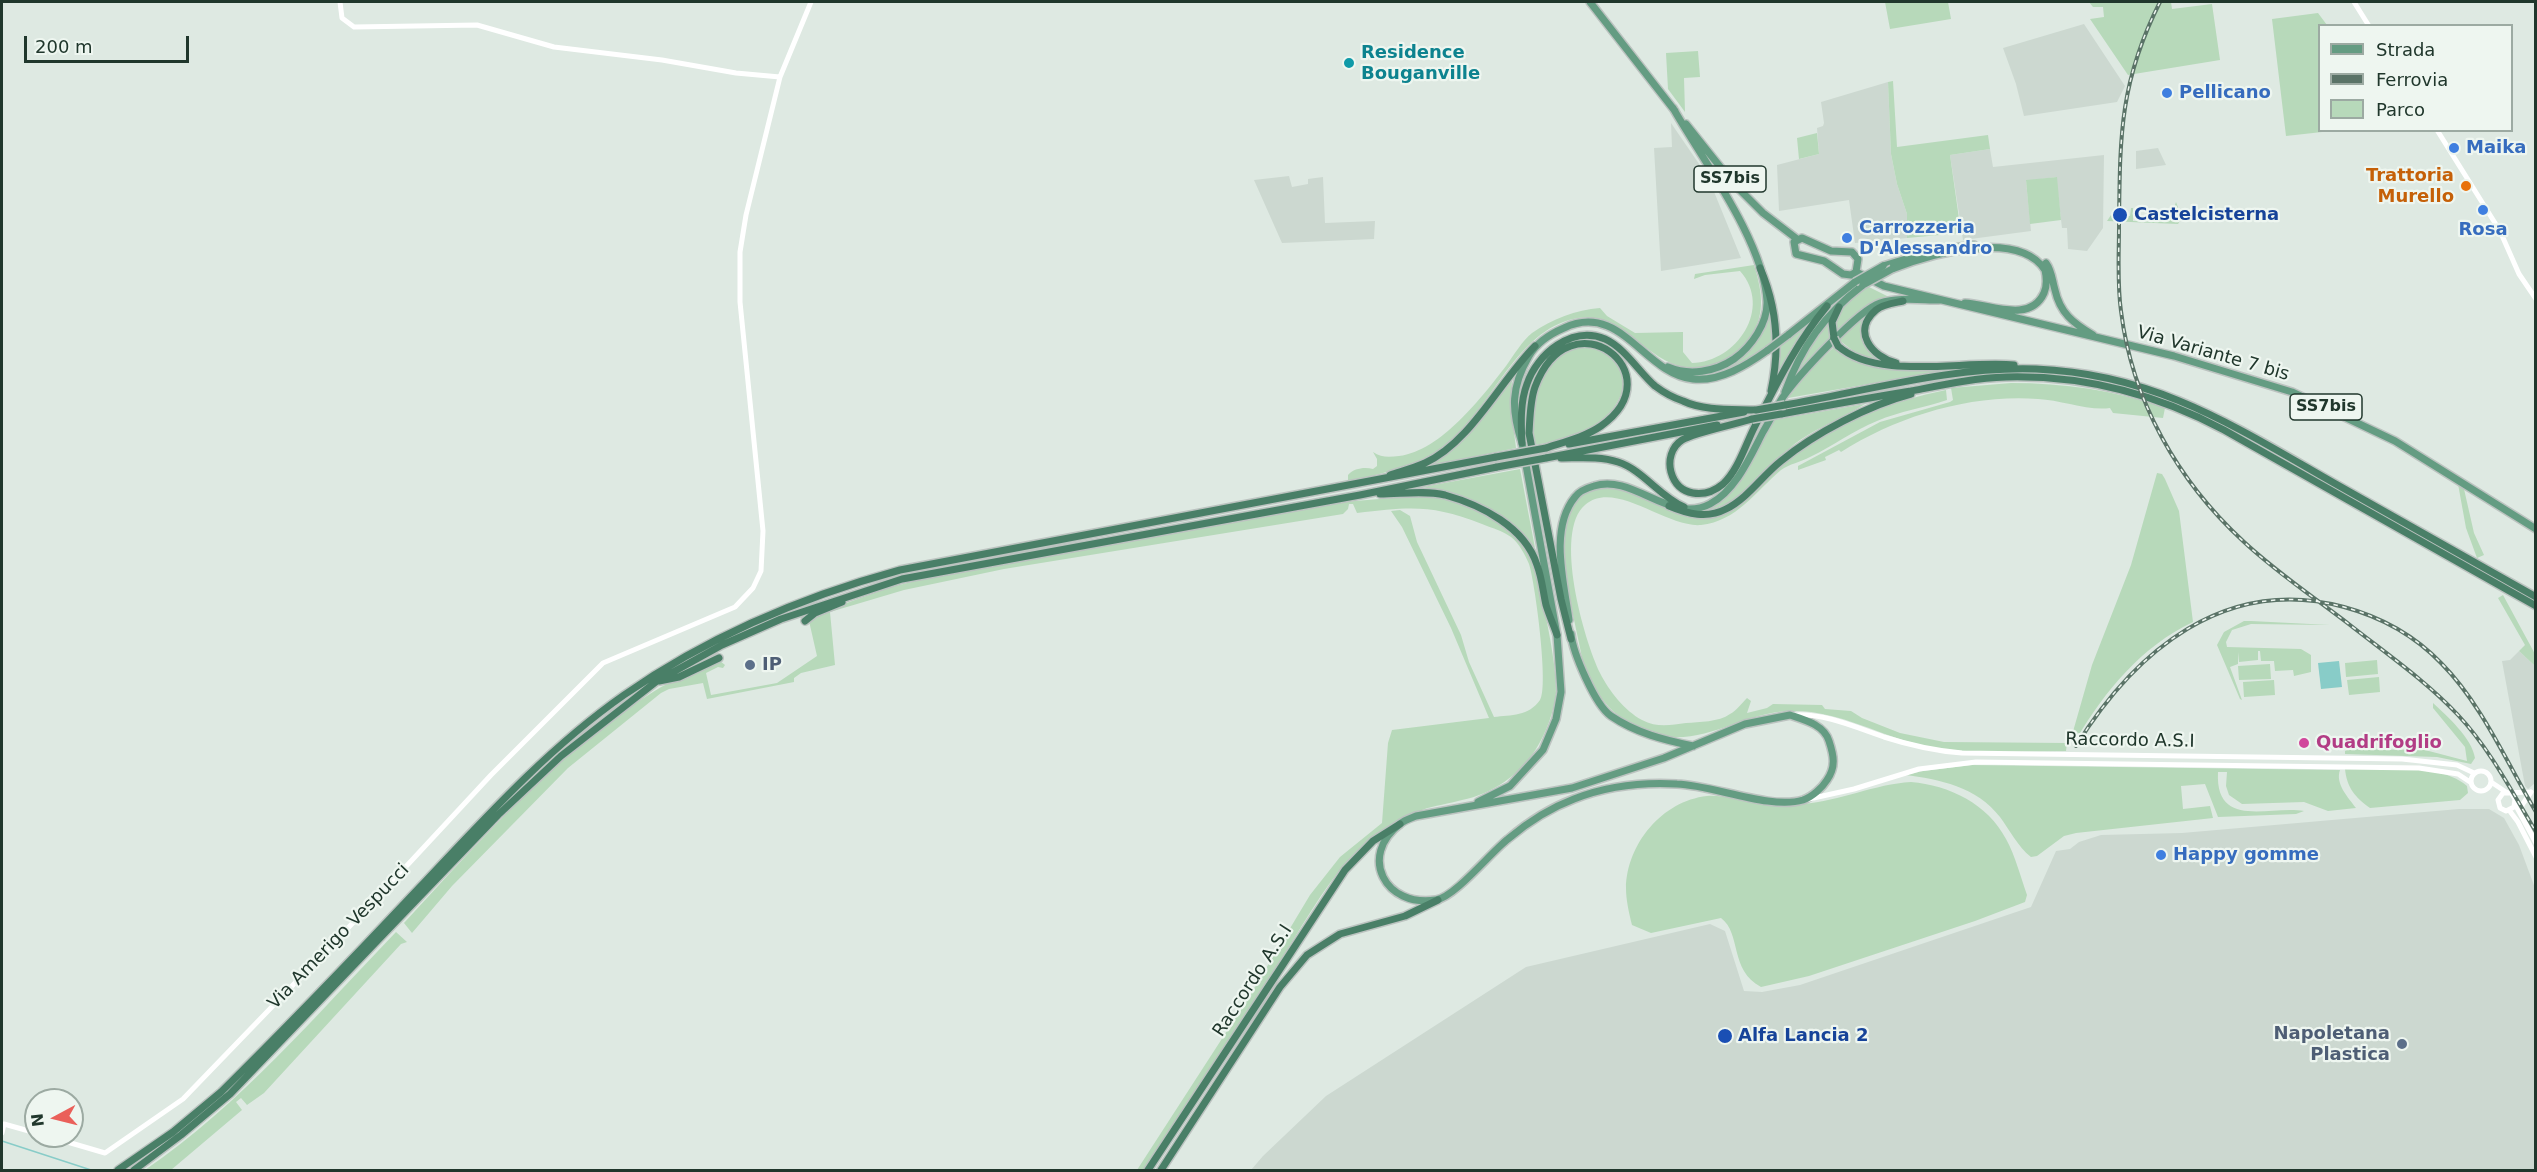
<!DOCTYPE html>
<style>
body{margin:0}
#map{position:relative;width:2537px;height:1172px;overflow:hidden;background:#dee9e2;font-family:"DejaVu Sans",sans-serif}
canvas{display:block}
.frame{position:absolute;inset:0;border:3px solid #20372c;pointer-events:none}
.legend{position:absolute;left:2318px;top:24px;width:195px;height:108px;box-sizing:border-box;background:#eef6f0;border:2px solid #9caaa2;margin:0;padding:8px 10px;list-style:none;font-size:18px;color:#20372c}
.legend li{display:flex;align-items:center;gap:12px;height:30px}
.legend b{width:30px;border:2px solid #9caaa2}
.north{position:absolute;left:24px;top:1088px;width:60px;height:60px;box-sizing:border-box;background:#eef6f0;border:2px solid #9caaa2;border-radius:50%;rotate:263deg;font-size:16px;font-weight:700;line-height:24px;text-align:center;color:#20372c}
.north::after{content:'';display:block;margin:auto;width:21px;height:27px;background:#ea605a;clip-path:polygon(50% 0,100% 100%,50% 72%,0 100%)}
.scale{position:absolute;left:24px;top:36px;width:165px;height:27px;box-sizing:border-box;border:3px solid #20372c;border-top:0;padding-left:8px;font-size:18px;line-height:21px;white-space:nowrap;color:#20372c;-webkit-text-stroke:4px #eef6f0;paint-order:stroke}
</style>
<div id="map">
<canvas width="2537" height="1172"></canvas>
<div class="frame"></div>
<ul class="legend">
<li><b style="height:8px;background:#649c82"></b>Strada</li>
<li><b style="height:8px;background:#5a7367"></b>Ferrovia</li>
<li><b style="height:16px;background:#b7d9ba"></b>Parco</li>
</ul>
<div class="north">N</div>
<div class="scale">200 m</div>
</div>
<script>
const context = document.querySelector('canvas').getContext('2d');
context.lineJoin = 'round';
function fillPath(path, color) {
  context.fillStyle = color;
  context.fill(path, 'evenodd');
}
function strokePath(path, color, width, dash) {
  context.strokeStyle = color;
  context.lineWidth = width;
  context.lineCap = dash ? 'butt' : 'round';
  context.setLineDash(dash || []);
  context.stroke(path);
}
function drawText(font, color, halo, rows, align = 'center') {
  context.font = font + ' "DejaVu Sans",sans-serif';
  context.lineWidth = 4.5;
  context.setLineDash([]);
  context.textBaseline = 'middle';
  context.strokeStyle = halo;
  context.fillStyle = color;
  for (const [text, x, y, turn = 0] of rows) {
    context.save();
    context.translate(x, y);
    context.rotate((+turn || 0) * Math.PI / 180);
    context.textAlign = isNaN(turn) ? turn : align;
    if (halo) context.strokeText(text, 0, 0);
    context.fillText(text, 0, 0);
    context.restore();
  }
}
fillPath(new Path2D(`
 M 2084,24 L 2125,86 L 2117,102 L 2024,116 L 2016,84 L 2003,48 Z
 M 1888,82 L 1891,154 L 1897,184 L 1907,214 L 1907,238 L 1855,243 L 1849,200 L 1779,211 L 1777,165 L 1819,154 L 1817,128 L 1823,126 L 1824,123 L 1821,102 Z
 M 1671,123 L 1708,177 L 1741,258 L 1661,271 L 1654,148 L 1672,147 Z
 M 2158,148 L 2166,165 L 2136,169 L 2136,151 Z
 M 1990,149 L 1993,167 L 2104,155 L 2103,228 L 2087,251 L 2068,249 L 2067,228 L 2062,228 L 2056,177 L 2026,181 L 2031,231 L 1963,240 L 1950,155 Z
 M 1289,176 L 1292,187 L 1308,184 L 1308,179 L 1323,177 L 1325,223 L 1375,221 L 1374,239 L 1282,243 L 1254,180 Z
 M 2519,651 L 2535,666 L 2535,783 L 2528,789 L 2525,786 L 2502,661 L 2510,660 Z
 M 2459,809 L 2489,809 L 2504,818 L 2519,845 L 2535,888 L 2535,1170 L 1251,1170 L 1263,1156 L 1326,1096 L 1526,967 L 1710,924 L 1725,931 L 1744,991 L 1762,992 L 1800,985 L 2031,907 L 2056,851 L 2070,849 L 2079,842 L 2101,835 L 2182,833 Z`), '#ccd8d0');
fillPath(new Path2D(`
 M 1885,2 L 1948,2 L 1951,19 L 1890,29 Z
 M 2089,2 L 2171,2 L 2172,9 L 2212,4 L 2220,60 L 2128,75 L 2090,19 L 2104,17 L 2103,7 L 2093,7 Z
 M 2318,13 L 2327,25 L 2320,26 L 2320,130 L 2331,131 L 2286,136 L 2272,19 Z
 M 1698,51 L 1700,77 L 1684,78 L 1685,112 L 1668,89 L 1666,53 Z
 M 1893,81 L 1897,147 L 1988,135 L 1990,149 L 1950,155 L 1961,233 L 1907,238 L 1907,214 L 1897,184 L 1891,154 L 1888,82 Z
 M 1817,133 L 1819,154 L 1799,159 L 1797,138 Z
 M 2057,177 L 2061,220 L 2030,224 L 2026,180 Z
 M 2176,202 L 2182,218 L 2178,224 L 2107,221 L 2111,215 L 2130,216 L 2131,208 L 2133,208 L 2133,221 L 2155,222 L 2159,218 L 2160,222 L 2174,208 Z
 M 1754,265 C 1763,294 1766,317 1747,342 C 1738,354 1727,360 1714,365 C 1653,386 1628,302 1569,320 C 1514,336 1489,411 1446,445 C 1418,466 1382,474 1348,481 L 1348,475 C 1354,468 1365,467 1373,469 L 1377,466 L 1377,459 L 1373,452 C 1381,458 1390,457 1399,456 C 1441,451 1482,397 1506,366 C 1514,355 1522,341 1532,333 C 1552,319 1576,310 1600,308 L 1607,316 L 1635,333 L 1683,332 L 1683,352 L 1692,363 C 1737,362 1773,308 1740,271 L 1705,275 L 1694,279 L 1695,274 Z
 M 1867,286 L 1889,297 C 1866,303 1853,319 1837,335 L 1833,326 L 1842,306 Z
 M 1768,298 L 1774,338 C 1762,361 1718,376 1692,376 L 1692,374 L 1712,371 L 1754,344 Z
 M 1868,312 C 1863,332 1862,351 1885,362 L 1856,353 L 1839,340 Z
 M 1827,321 L 1832,341 L 1794,380 L 1818,331 Z
 M 1807,324 L 1791,349 L 1776,380 L 1781,344 Z
 M 1585,345 C 1593,348 1601,349 1608,353 C 1640,370 1619,411 1596,425 C 1577,437 1555,442 1534,445 C 1530,412 1534,369 1567,350 C 1572,348 1580,347 1585,345 Z
 M 1835,346 L 1872,365 L 1881,368 L 1960,368 L 1788,398 L 1810,370 Z
 M 1512,377 L 1511,409 L 1516,448 L 1417,468 L 1444,453 Z
 M 2011,383 C 2064,383 2115,390 2165,408 L 2163,418 L 2113,413 L 2110,408 C 2088,411 2061,400 2038,399 C 1970,394 1898,416 1841,452 L 1839,450 L 1825,457 L 1826,460 L 1798,470 L 1798,466 L 1880,422 L 1950,402 L 1953,400 L 1951,388 Z
 M 1946,390 L 1947,400 C 1924,408 1900,411 1877,421 C 1854,430 1833,446 1810,457 C 1801,462 1789,464 1781,470 C 1755,492 1737,521 1701,525 C 1666,528 1615,479 1585,505 C 1553,532 1584,640 1600,673 C 1609,691 1625,711 1642,720 C 1657,728 1671,725 1686,723 C 1699,722 1719,722 1730,714 C 1736,711 1742,703 1747,698 L 1751,701 L 1747,713 L 1767,708 L 1773,704 L 1822,705 L 1825,709 L 1851,711 L 1862,718 L 1900,733 L 1944,742 L 2067,743 L 2066,751 C 2020,751 1971,755 1925,746 C 1879,736 1838,709 1789,711 C 1741,713 1701,748 1653,734 C 1617,723 1594,696 1583,662 C 1576,622 1552,542 1572,506 C 1596,462 1647,504 1678,513 C 1684,514 1716,515 1723,513 C 1728,511 1733,504 1737,501 C 1755,486 1773,468 1792,454 C 1838,422 1892,401 1946,390 Z
 M 1865,404 C 1844,417 1821,426 1800,440 C 1767,463 1744,508 1701,511 C 1737,494 1754,453 1774,420 Z
 M 1520,469 L 1535,548 L 1516,528 L 1443,492 L 1423,487 Z
 M 2157,473 L 2162,474 L 2165,479 L 2179,511 L 2193,622 C 2142,646 2105,691 2077,738 L 2072,735 L 2092,665 L 2131,565 Z
 M 2458,484 L 2464,489 L 2474,533 L 2484,555 L 2477,558 L 2466,528 Z
 M 1428,495 C 1457,497 1509,521 1524,545 C 1538,567 1558,666 1556,693 C 1554,712 1546,733 1536,749 C 1520,775 1492,794 1462,800 C 1449,804 1435,805 1422,810 C 1397,819 1376,834 1356,852 C 1328,879 1302,927 1280,961 C 1235,1031 1190,1101 1144,1170 L 1137,1170 L 1247,1000 L 1310,895 L 1340,857 L 1382,823 L 1388,743 L 1392,730 L 1489,718 L 1451,628 L 1402,527 L 1391,511 L 1400,510 L 1410,516 L 1417,542 L 1461,635 L 1469,662 L 1494,717 C 1511,715 1529,716 1540,700 C 1549,687 1535,582 1529,564 C 1525,555 1519,543 1511,537 C 1503,531 1492,528 1482,524 C 1432,504 1409,507 1357,513 L 1353,504 L 1349,504 L 1348,509 L 1343,514 L 1004,569 L 904,590 L 830,612 L 835,665 L 801,673 L 794,678 L 794,682 L 707,699 L 703,683 L 669,689 L 661,693 L 568,768 L 452,886 L 412,933 L 404,923 C 480,841 557,752 653,692 C 673,679 698,671 720,661 L 725,665 L 723,668 L 718,667 L 706,673 L 711,695 L 777,683 L 817,656 L 809,621 L 830,609 L 891,587 L 940,575 L 1331,503 Z
 M 2503,595 L 2535,654 L 2535,666 L 2519,651 L 2525,645 L 2498,598 Z
 M 2244,621 L 2251,621 L 2330,625 L 2251,624 L 2232,630 L 2226,642 L 2227,647 L 2301,649 L 2311,655 L 2311,672 L 2294,676 L 2293,670 L 2275,671 L 2274,661 L 2261,661 L 2260,651 L 2258,651 L 2258,660 L 2239,662 L 2238,652 L 2238,664 L 2230,667 L 2242,700 L 2240,699 L 2217,645 L 2224,632 Z
 M 2377,660 L 2378,674 L 2346,677 L 2345,663 Z
 M 2270,664 L 2271,679 L 2239,680 L 2238,666 Z
 M 2379,677 L 2380,692 L 2349,695 L 2347,680 Z
 M 2274,680 L 2275,695 L 2244,697 L 2243,682 Z
 M 2433,703 C 2447,716 2472,738 2475,758 L 2471,764 L 2437,757 L 2345,754 L 2345,751 L 2350,749 L 2425,750 L 2467,761 L 2465,747 L 2433,708 Z
 M 1972,765 L 2340,770 C 2335,784 2348,797 2356,808 L 2328,811 L 2304,802 L 2242,804 L 2229,795 L 2226,786 L 2227,772 L 2218,772 C 2215,830 2270,805 2304,811 L 2296,814 L 2218,817 L 2205,784 L 2181,786 L 2183,809 L 2210,806 L 2213,818 L 2076,833 L 2064,836 L 2037,856 L 2031,857 C 2018,847 2009,829 2000,817 C 1977,787 1939,779 1905,775 L 1923,771 Z
 M 2345,769 C 2380,770 2440,762 2467,786 L 2468,793 L 2460,800 L 2370,808 C 2355,797 2347,788 2345,769 Z
 M 1911,782 C 1949,785 1988,804 2006,839 C 2015,855 2021,878 2027,895 L 2025,902 L 1975,921 L 1809,976 L 1761,987 C 1729,970 1742,934 1721,918 L 1651,933 L 1632,925 C 1629,913 1626,900 1626,888 C 1627,844 1662,801 1707,796 C 1723,795 1738,800 1753,802 C 1770,804 1786,805 1803,804 C 1840,801 1875,784 1911,782 Z
 M 396,932 L 407,942 L 401,944 L 264,1093 L 247,1105 L 241,1098 L 236,1102 L 242,1110 L 171,1170 L 145,1170 C 240,1105 316,1015 396,932 Z`), '#b7d9ba');
fillPath(new Path2D(`
 M 2339,661 L 2342,687 L 2321,689 L 2318,663 Z`), '#88ccc8');
strokePath(new Path2D(`
 M 2,1141 L 91,1170`), '#88ccc8', 1.5);
const primary = new Path2D(`
 M 1590,2 L 1675,111
 M 1686,124 L 1733,183 L 1763,213 L 1797,239
 M 1802,238 L 1831,251 L 1852,252 L 1858,259 L 1856,272 L 1851,275 L 1843,274 L 1824,261 L 1796,254 L 1794,242 Z
 M 2046,263 C 2052,271 2052,280 2055,290 C 2060,313 2073,323 2093,335
 M 1883,266 L 1932,251 L 1974,245
 M 1892,269 C 1930,254 2018,229 2045,270 C 2047,279 2047,286 2044,293 C 2030,324 1989,304 1965,303
 M 1856,272 L 1884,286 L 2174,356 L 2292,392 L 2395,441 L 2536,529
 M 1788,335 L 1855,282
 M 1668,367 C 1689,376 1715,372 1734,359 C 1751,347 1768,323 1767,301 C 1764,242 1702,159 1673,108
 M 1785,392 C 1801,347 1825,314 1863,285
 M 1569,620 C 1564,582 1549,529 1575,497 C 1579,491 1587,488 1594,486 C 1633,473 1671,525 1710,504 C 1736,490 1750,457 1763,432 C 1770,420 1776,408 1783,397 C 1798,376 1858,310 1880,303 C 1898,297 1921,300 1939,300
 M 1571,634 C 1573,653 1595,705 1611,716 C 1636,733 1664,740 1693,746
 M 1790,715 C 1805,720 1824,725 1829,741 C 1834,756 1836,767 1827,780 C 1822,788 1812,797 1803,800 C 1770,810 1713,785 1677,784 C 1642,782 1607,786 1574,799 C 1550,808 1528,822 1508,839 C 1491,852 1455,897 1436,900 C 1385,908 1358,856 1400,824 C 1404,820 1411,818 1416,816 L 1572,788 L 1664,758 L 1745,724 Z
 M 1478,802 L 1510,786 L 1543,750 L 1556,719 L 1561,692 L 1557,635 L 1522,443 C 1511,410 1511,387 1529,356 C 1537,342 1550,334 1564,328 C 1621,301 1644,374 1693,379 C 1720,382 1747,365 1768,350`);
const trunk = new Path2D(`
 M 1760,268 C 1778,309 1780,349 1771,391
 M 1834,338 L 1832,322 L 1839,307
 M 1838,346 C 1877,381 1964,360 2014,365
 M 1896,363 C 1872,357 1851,331 1876,310 C 1883,304 1894,303 1903,301
 M 1785,405 C 1866,391 1954,366 2036,369 C 2156,374 2234,426 2334,483 C 2401,521 2468,559 2536,597
 M 1781,414 C 1824,406 1868,398 1911,391 C 1942,385 1974,378 2006,377 C 2083,375 2156,394 2224,430 L 2536,606
 M 1752,419 C 1736,424 1693,433 1682,440 C 1671,447 1668,461 1671,472 C 1678,497 1705,499 1723,484 C 1738,470 1745,446 1754,428 C 1776,385 1796,343 1827,306
 M 1522,443 C 1521,424 1520,402 1527,384 C 1537,354 1572,325 1605,339 C 1625,348 1639,372 1655,386 C 1663,392 1674,398 1683,401 C 1704,411 1733,409 1756,410
 M 1569,444 L 1744,412
 M 1546,448 C 1564,442 1585,437 1601,426 C 1676,373 1570,293 1535,387 C 1530,401 1530,418 1529,433 L 1561,599 L 1571,639
 M 1546,458 L 1717,425
 M 1561,458 C 1579,458 1600,456 1618,462 C 1643,470 1659,496 1684,507
 M 1390,475 C 1402,471 1414,468 1425,463 C 1471,442 1500,381 1535,346
 M 1380,494 C 1401,494 1425,490 1445,495 C 1481,505 1525,527 1537,565 C 1542,578 1543,592 1546,605 C 1549,615 1554,626 1557,635
 M 1669,506 C 1688,514 1707,519 1726,509 C 1748,498 1762,476 1781,461 C 1815,433 1869,405 1911,394
 M 805,621 L 815,613 L 842,602
 M 659,681 L 679,677 L 719,658
 M 118,1170 L 173,1132 L 221,1092 C 289,1025 355,956 420,887 C 484,819 548,748 624,695 C 709,636 801,597 900,570 L 1496,457
 M 134,1170 L 181,1135 L 230,1094 L 498,815 L 561,756 L 657,681 L 722,645 L 781,619 L 902,579 L 1360,495 L 1497,467
 M 1148,1170 L 1345,870 L 1373,841 L 1400,824
 M 1161,1170 L 1280,987 L 1307,955 L 1340,934 L 1405,916 L 1438,900`);
strokePath(primary, '#bcc3c0', 10);
strokePath(trunk, '#bcc3c0', 10);
strokePath(new Path2D(`
 M 340,2 L 342,18 L 354,27 L 477,25 L 554,47 L 662,60 L 736,73 L 780,77
 M 2354,2 L 2369,26
 M 2437,130 L 2500,231 L 2519,274 L 2536,299
 M 1793,715 C 1825,713 1855,727 1884,737 C 1909,745 1936,751 1962,753 L 2402,759 L 2457,765 L 2474,773
 M2471 781a10 10 0 1 1 20 0a10 10 0 1 1-20 0Z
 M 2491,782 L 2506,792
 M 2512,794 L 2515,799 L 2514,807 L 2506,811 L 2500,808 L 2498,800 L 2503,793 L 2531,792
 M 1809,799 L 1854,789 L 1919,769 L 1976,762 L 2419,768 L 2458,774 L 2470,782
 M 2515,804 L 2536,843
 M 2509,810 L 2518,822 L 2536,857
 M 2521,814 L 2522,805 L 2531,792
 M 2,1133 L 4,1124 L 36,1133
 M 47,1136 L 105,1153 L 183,1099 L 374,901 L 491,775 L 603,663 L 735,607 L 753,588 L 761,571 L 763,531 L 740,302 L 740,252 L 746,215 L 780,77 L 811,2`), '#fff', 5);
strokePath(primary, '#649c82', 7);
strokePath(trunk, '#497f67', 7);
const rail = new Path2D(`
 M 2160,2 C 2119,83 2120,138 2119,226 C 2119,254 2117,283 2121,311 C 2132,401 2178,481 2243,541 C 2276,572 2315,598 2350,625 C 2387,654 2426,681 2458,715 C 2490,749 2512,792 2536,832
 M 2076,746 C 2135,651 2225,575 2344,607 C 2381,617 2415,636 2441,663 C 2481,703 2507,763 2536,812`);
strokePath(rail, '#5a7367', 4);
strokePath(rail, '#eef6f0', 1.5, [4.5]);
const primaryBridge = new Path2D(`
 M 1855,282 L 1883,266
 M 1863,285 L 1892,269
 M 1768,350 L 1788,335`);
const trunkBridge = new Path2D(`
 M 1834,338 L 1838,346
 M 1756,410 L 1785,405
 M 1752,419 L 1781,414
 M 1496,457 L 1546,448
 M 1497,467 L 1546,458`);
strokePath(primaryBridge, '#bcc3c0', 10, []);
strokePath(trunkBridge, '#bcc3c0', 10, []);
strokePath(primaryBridge, '#649c82', 7);
strokePath(trunkBridge, '#497f67', 7);
for (const [x, y, r, color] of [
 [1349,63,6,"#0f9aa8"],
 [2167,93,6,"#3f7fe0"],
 [2454,148,6,"#3f7fe0"],
 [2466,186,6,"#e8710a"],
 [2483,210,6,"#3f7fe0"],
 [2120,215,8,"#1a4fb4"],
 [1847,238,6,"#3f7fe0"],
 [750,665,6,"#5c6f8a"],
 [2304,743,6,"#d1479c"],
 [2161,855,6,"#3f7fe0"],
 [1725,1036,8,"#1a4fb4"],
 [2402,1044,6,"#5c6f8a"]
]) {
  const dot = new Path2D();
  dot.arc(x, y, r, 0, 2 * Math.PI);
  context.fillStyle = color;
  context.fill(dot);
  strokePath(dot, '#eef6f0', 2);
}
for (const [x, y, w] of [
 [1730,179,72],
 [2326,407,72]
]) {
  const box = new Path2D();
  box.roundRect(x - w / 2, y - 13, w, 26, 4.5);
  context.fillStyle = '#eef6f0';
  context.fill(box);
  strokePath(box, '#20372c', 1.5);
}
drawText('bold 16px', '#20372c', null, [
 ["SS7bis",1730,179],
 ["SS7bis",2326,407]
]);
drawText('bold 18px', '#0d838f', '#eef6f0', [
 ["Residence",1361,53],
 ["Bouganville",1361,74]
], 'left');
drawText('bold 18px', '#366cbe', '#eef6f0', [
 ["Pellicano",2179,93],
 ["Maika",2466,148],
 ["Carrozzeria",1859,228],
 ["D'Alessandro",1859,249],
 ["Rosa",2483,230,"center"],
 ["Happy gomme",2173,855]
], 'left');
drawText('bold 18px', '#c56008', '#eef6f0', [
 ["Trattoria",2454,176],
 ["Murello",2454,197]
], 'right');
drawText('bold 18px', '#164399', '#eef6f0', [
 ["Castelcisterna",2134,215],
 ["Alfa Lancia 2",1738,1036]
], 'left');
drawText('18px', '#20372c', '#eef6f0', [
 ["Via Variante 7 bis",2213,354,16],
 ["Raccordo A.S.I",2130,741,1],
 ["Via Amerigo Vespucci",339,937,-46],
 ["Raccordo A.S.I",1253,981,-57]
]);
drawText('bold 18px', '#4e5e75', '#eef6f0', [
 ["IP",762,665],
 ["Napoletana",2390,1034,"right"],
 ["Plastica",2390,1055,"right"]
], 'left');
drawText('bold 18px', '#b23c85', '#eef6f0', [
 ["Quadrifoglio",2316,743]
], 'left');
</script>
